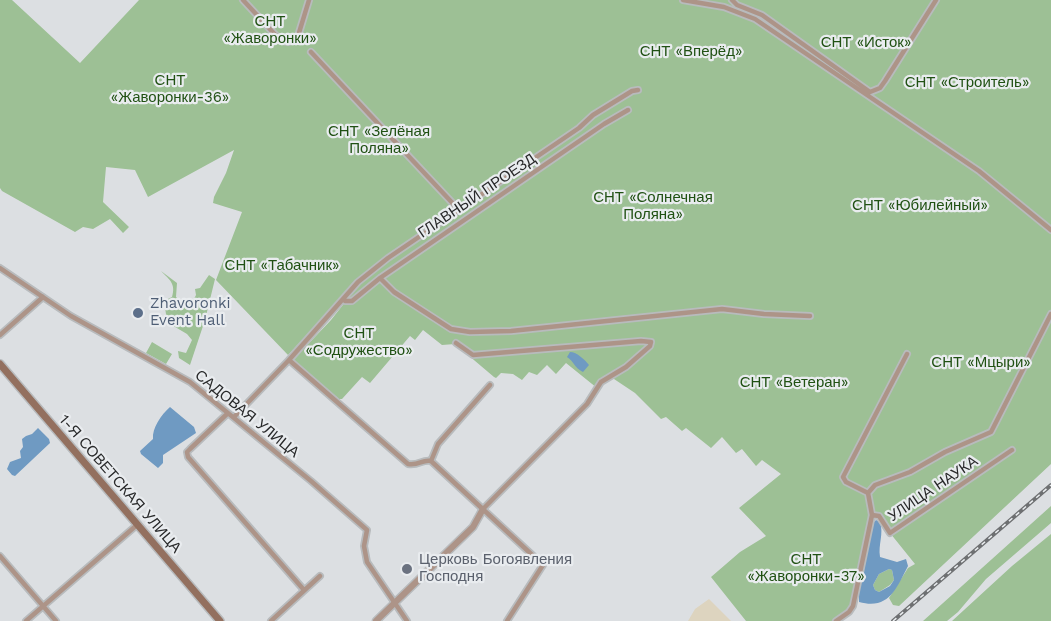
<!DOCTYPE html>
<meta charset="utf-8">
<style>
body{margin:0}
canvas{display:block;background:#dcdfe2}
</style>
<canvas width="1051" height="621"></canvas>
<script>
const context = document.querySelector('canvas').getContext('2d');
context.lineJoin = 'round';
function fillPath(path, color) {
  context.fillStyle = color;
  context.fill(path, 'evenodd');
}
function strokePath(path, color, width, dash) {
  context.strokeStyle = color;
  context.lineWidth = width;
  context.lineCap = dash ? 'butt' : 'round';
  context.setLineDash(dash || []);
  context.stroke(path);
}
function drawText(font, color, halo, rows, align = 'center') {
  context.font = font + ' "Work Sans",sans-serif';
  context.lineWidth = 4.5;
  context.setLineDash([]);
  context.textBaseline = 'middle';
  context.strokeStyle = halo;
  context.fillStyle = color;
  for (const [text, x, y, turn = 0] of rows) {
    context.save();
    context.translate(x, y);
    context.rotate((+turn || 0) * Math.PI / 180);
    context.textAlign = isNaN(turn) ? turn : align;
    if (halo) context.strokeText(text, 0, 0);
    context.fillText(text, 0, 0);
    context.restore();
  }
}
fillPath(new Path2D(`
 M 709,599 L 731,621 L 688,621 L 695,609 Z`), '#ddd4bf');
fillPath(new Path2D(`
 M 0,0 L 12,0 L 80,63 L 139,0 L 1051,0 L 1051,464 L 899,606 L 893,605 L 889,598 L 908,568 L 915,564 L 890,533 L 883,520 L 874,514 L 851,609 L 836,621 L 746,621 L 711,577 L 740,552 L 766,536 L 739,508 L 781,474 L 762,460 L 756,466 L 742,449 L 736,453 L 722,437 L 711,448 L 686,428 L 682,431 L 666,417 L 661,419 L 635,393 L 611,377 L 601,382 L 597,388 L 566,363 L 556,374 L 547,365 L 537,375 L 529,372 L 522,380 L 513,374 L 501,373 L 496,378 L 494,377 L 455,344 L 442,345 L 423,330 L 415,340 L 410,336 L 370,383 L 362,377 L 342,399 L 339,399 L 293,360 L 331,320 L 365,277 L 357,281 L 288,355 L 216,280 L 242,212 L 213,203 L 214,197 L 226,173 L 234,150 L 148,197 L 135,170 L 106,167 L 103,202 L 129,227 L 123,233 L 110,219 L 93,229 L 83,227 L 75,232 L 2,191 L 0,188 Z
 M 161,271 L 177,283 L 176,297 L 182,302 L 194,299 L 196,295 L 195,289 L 200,288 L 209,275 L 215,279 L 205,320 L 190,365 L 179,358 L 178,351 L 186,353 L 192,340 L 187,334 L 165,321 L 166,314 L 164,301 L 172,297 C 176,284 170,280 161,271 Z
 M 152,342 L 172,354 L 166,364 L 146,353 Z
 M 1051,506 L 1051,523 L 986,579 L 958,612 L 947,621 L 923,621 Z
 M 1051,534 L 1051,621 L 952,621 L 1012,566 Z
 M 889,569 L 892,570 L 894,580 L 890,585 L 879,592 L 875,590 L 873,585 L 879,574 Z`), '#9dc095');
fillPath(new Path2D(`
 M 570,352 C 577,352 585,360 589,365 L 583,372 C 574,368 574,361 567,357 Z
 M 170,407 L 194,427 L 196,433 L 163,455 L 163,463 L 158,468 L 141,454 L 140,451 L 153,439 C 152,428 161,415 170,407 Z
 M 38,428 L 49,439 L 50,443 L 15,476 L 12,475 L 7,469 L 10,462 L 21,458 L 20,451 L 23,447 L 22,439 L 26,436 L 32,434 Z
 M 876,520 L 880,522 C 884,534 878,544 880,557 L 897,562 L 906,559 L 908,566 C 896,589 889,610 859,602 L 859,588 L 874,522 ZM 889,569 L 892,570 L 894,580 L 890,586 L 879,592 L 875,590 L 873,585 L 879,574 Z`), '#6f9ac2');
const minor = new Path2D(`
 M 243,0 L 281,41 L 289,42 L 298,36 L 309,0
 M 683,0 L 724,7 L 755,19 L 979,171 L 1051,230
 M 732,0 L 737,5 L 762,15 L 870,92 L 880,88 L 885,81 L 936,0
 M 311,52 L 459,210
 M 0,268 L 71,316 L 190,382 L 311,481 L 367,530 L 364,546 L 367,562 L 407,621
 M 380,278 L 394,292 L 451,329 L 470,332 L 511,331 L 722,309 L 764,314 L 810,316
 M 343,299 L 345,301 L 352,301 L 380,278 L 604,124 L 628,110
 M 0,335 L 43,297
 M 456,343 L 473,355 L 641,341 L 651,342 L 650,346 L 626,367 L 601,382 L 587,404 L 483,509
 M 289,360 L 408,464 C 419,466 422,459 431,461 L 543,565 L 507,621
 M 227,414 L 190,449 L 187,452 L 188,457 L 304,590
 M 234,417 L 289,360 L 358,282 L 388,258 L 579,128 L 593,115 L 632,91 L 638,90
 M 431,461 L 438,444 L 490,385
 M 868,493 L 846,482 L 843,477 L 907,354
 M 872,515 L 879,516 L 890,533 L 1012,450
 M 0,556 L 56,621
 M 26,621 L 138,524
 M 271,621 L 320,576
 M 836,621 L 849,612 L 853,606 L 872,515 L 868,493 L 875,485 L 910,472 L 945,452 L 991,432 L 1051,314`);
const tertiary = new Path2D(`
 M 376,621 L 473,527 L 483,509`);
const secondary = new Path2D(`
 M 0,364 L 220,621`);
strokePath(minor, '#b8bbbd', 8);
strokePath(tertiary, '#b8bbbd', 9);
strokePath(secondary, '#b8bbbd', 10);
strokePath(minor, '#ad9488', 4.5);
strokePath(tertiary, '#ad9488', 6);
strokePath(secondary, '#93705f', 7);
const rail = new Path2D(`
 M 893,621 L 1051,485`);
strokePath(rail, '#6e7072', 4);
strokePath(rail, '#e9ecef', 1.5, [4.5]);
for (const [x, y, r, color] of [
 [138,313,6,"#5c6f8a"],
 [407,569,6,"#6b7280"]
]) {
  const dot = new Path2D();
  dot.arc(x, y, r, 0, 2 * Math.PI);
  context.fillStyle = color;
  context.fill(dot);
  strokePath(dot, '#e9ecef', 2);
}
drawText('15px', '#205113', '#e9ecef', [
 ["СНТ",270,22],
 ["«Жаворонки»",270,39],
 ["СНТ «Исток»",866,43],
 ["СНТ «Вперёд»",691,52],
 ["СНТ",170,81],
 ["«Жаворонки-36»",170,98],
 ["СНТ «Строитель»",967,83],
 ["СНТ «Зелёная",379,132],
 ["Поляна»",379,149],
 ["СНТ «Солнечная",653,198],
 ["Поляна»",653,215],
 ["СНТ «Юбилейный»",920,206],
 ["СНТ «Табачник»",282,266],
 ["СНТ",359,334],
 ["«Содружество»",359,351],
 ["СНТ «Мцыри»",981,363],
 ["СНТ «Ветеран»",794,383],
 ["СНТ",806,560],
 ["«Жаворонки-37»",806,577]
]);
drawText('15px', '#28292a', '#e9ecef', [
 ["ГЛАВНЫЙ ПРОЕЗД",477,196,-34],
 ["САДОВАЯ УЛИЦА",247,414,39],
 ["1-Я СОВЕТСКАЯ УЛИЦА",120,484,49],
 ["УЛИЦА НАУКА",933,489,-34]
]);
drawText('15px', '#4e5e75', '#e9ecef', [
 ["Zhavoronki",150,304],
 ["Event Hall",150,321]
], 'left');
drawText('15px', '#5b616d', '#e9ecef', [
 ["Церковь Богоявления",419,560],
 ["Господня",419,577]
], 'left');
</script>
